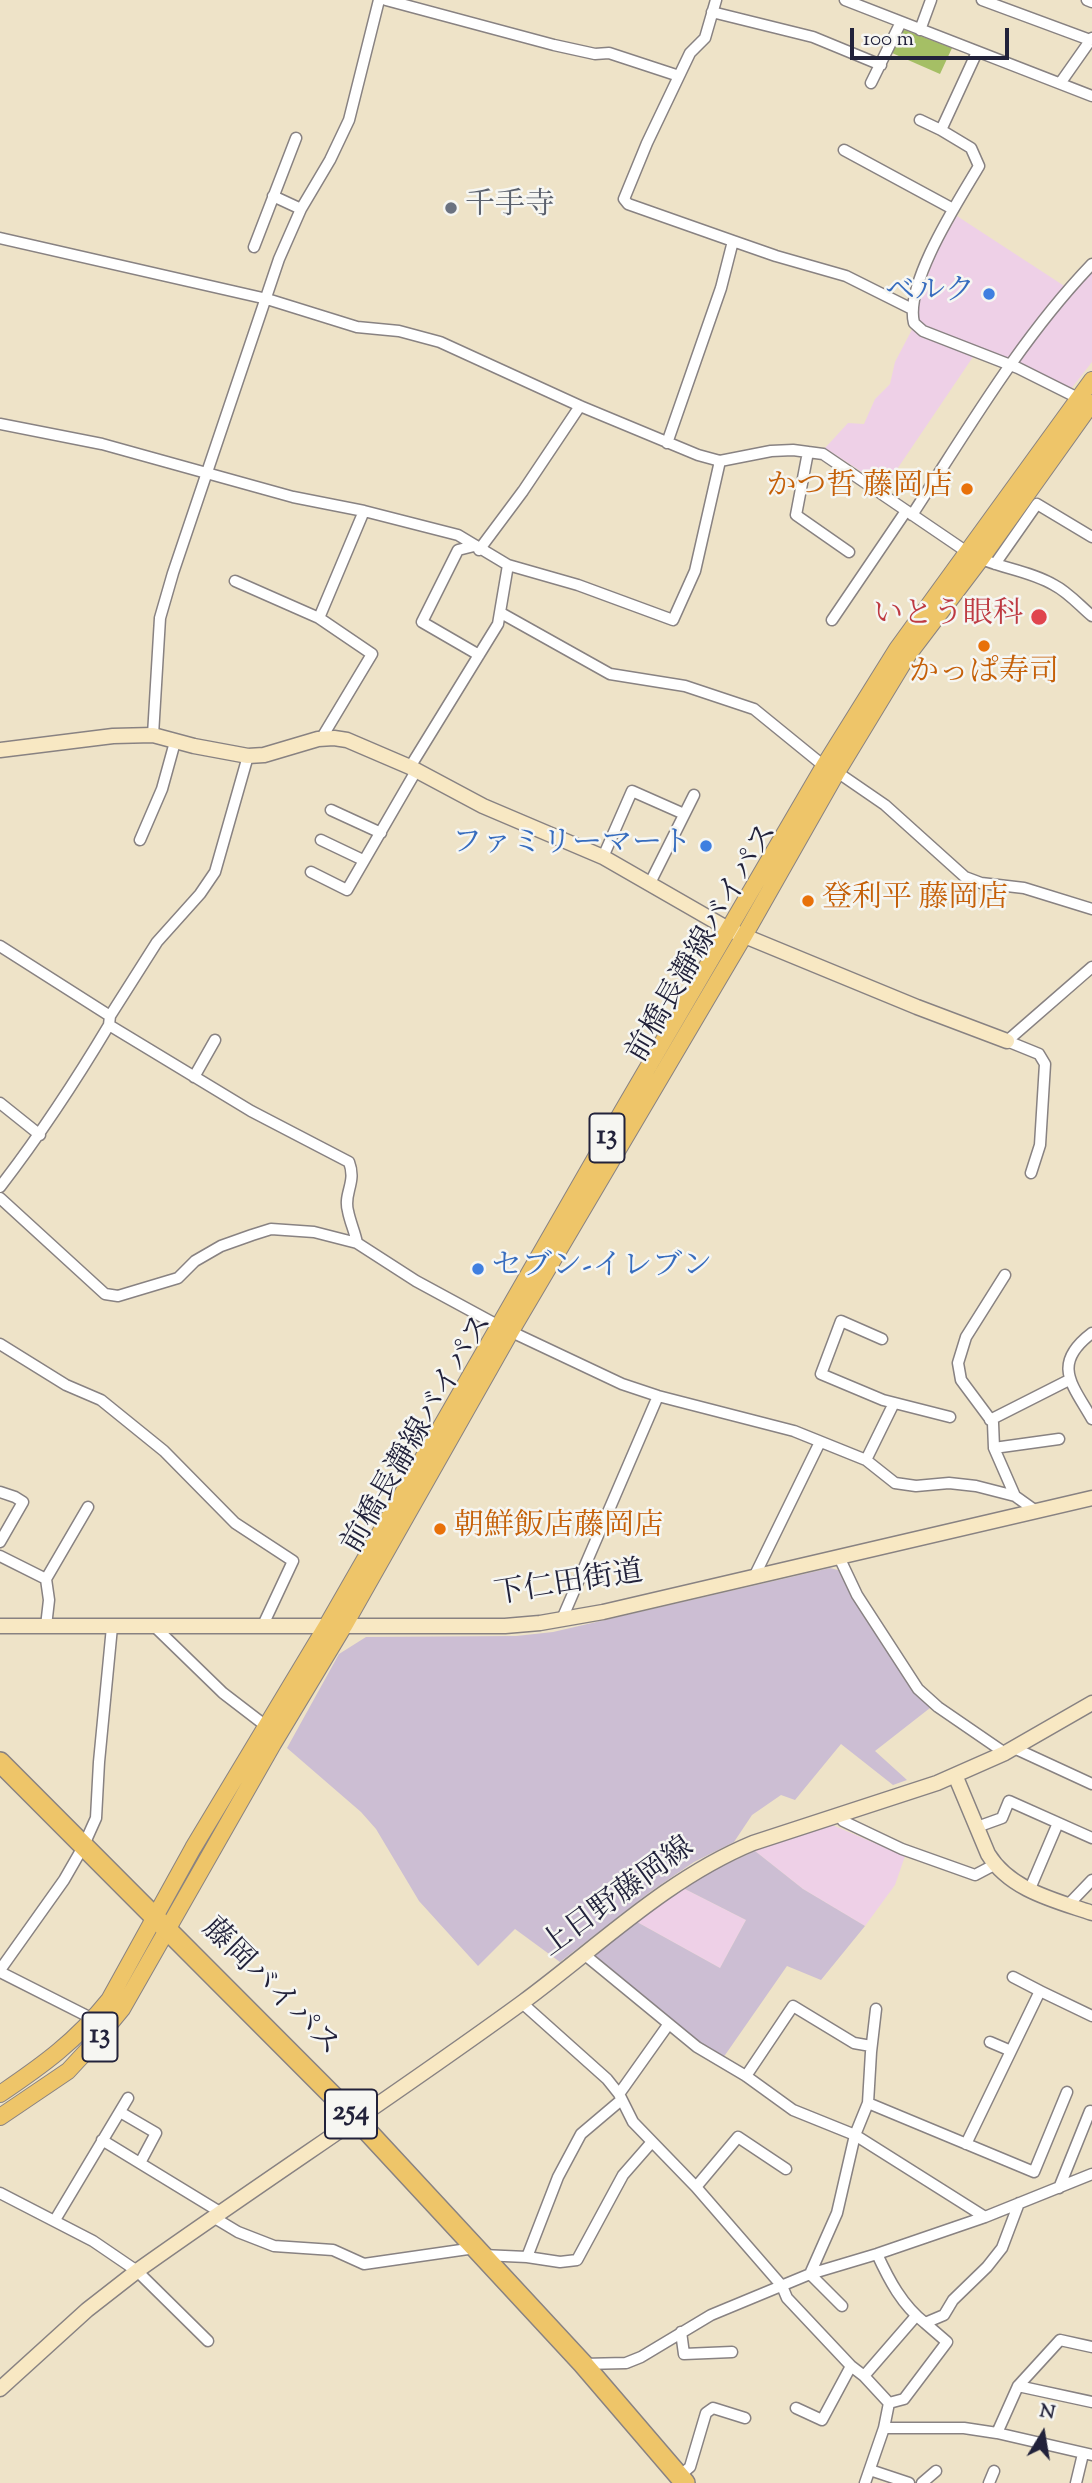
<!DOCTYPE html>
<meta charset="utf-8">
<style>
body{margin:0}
#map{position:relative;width:1092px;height:2483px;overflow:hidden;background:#eee3c8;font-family:"Sorts Mill Goudy",serif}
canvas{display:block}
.north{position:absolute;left:1008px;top:2399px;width:70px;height:70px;-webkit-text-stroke:5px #f6f6f2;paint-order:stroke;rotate:11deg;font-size:19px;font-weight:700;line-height:28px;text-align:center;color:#22223b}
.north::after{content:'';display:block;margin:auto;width:24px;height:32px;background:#22223b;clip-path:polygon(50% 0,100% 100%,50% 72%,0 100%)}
.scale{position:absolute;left:850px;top:28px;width:159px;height:32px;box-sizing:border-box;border:4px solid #22223b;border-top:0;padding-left:9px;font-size:21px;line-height:24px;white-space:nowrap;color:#22223b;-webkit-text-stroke:5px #f6f6f2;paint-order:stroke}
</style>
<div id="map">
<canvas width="1092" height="2483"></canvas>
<div class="north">N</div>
<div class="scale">100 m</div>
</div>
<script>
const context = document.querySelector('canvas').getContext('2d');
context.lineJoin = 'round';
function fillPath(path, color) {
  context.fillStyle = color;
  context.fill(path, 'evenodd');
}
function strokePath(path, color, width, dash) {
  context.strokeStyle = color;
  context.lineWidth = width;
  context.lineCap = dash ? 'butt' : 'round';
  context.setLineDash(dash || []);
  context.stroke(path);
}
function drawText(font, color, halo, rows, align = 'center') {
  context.font = font + ' "Sorts Mill Goudy","Noto Serif JP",serif';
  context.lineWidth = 5;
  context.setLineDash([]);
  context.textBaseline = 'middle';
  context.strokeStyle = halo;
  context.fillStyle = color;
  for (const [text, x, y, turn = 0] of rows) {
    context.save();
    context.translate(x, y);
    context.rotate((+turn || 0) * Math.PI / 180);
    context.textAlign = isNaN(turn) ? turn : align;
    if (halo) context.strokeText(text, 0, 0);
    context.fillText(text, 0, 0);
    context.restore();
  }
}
fillPath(new Path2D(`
 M 957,216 L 1072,291 L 1092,271 L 1092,362 L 1071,389 L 979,348 L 885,487 L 825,448 L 848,423 L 864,424 L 875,399 L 890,384 L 895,362 L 917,320 L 918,301 L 938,248 Z
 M 830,1824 L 905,1856 L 895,1885 L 865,1926 L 803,1889 L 755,1851 Z
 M 683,1888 L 746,1920 L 720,1968 L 637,1922 Z`), '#eed0e7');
fillPath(new Path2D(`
 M 830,1568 L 838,1570 L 857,1605 L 915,1693 L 930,1708 L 875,1751 L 907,1780 L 893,1785 L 841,1744 L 795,1800 L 781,1795 L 752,1815 L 734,1842 L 694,1862 L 650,1892 L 560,1962 L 515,1929 L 478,1966 L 419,1901 L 376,1829 L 361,1812 L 287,1748 L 339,1654 L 366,1637 L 516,1636 L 553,1632 Z
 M 755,1851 L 803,1889 L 865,1926 L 821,1980 L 787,1966 L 723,2058 L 697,2040 L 593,1956 L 637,1922 L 720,1968 L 746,1920 L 683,1888 L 701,1876 Z`), '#ccbed3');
fillPath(new Path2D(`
 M 905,30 L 952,48 L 940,74 L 892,53 L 901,31 Z`), '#a5bf65');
const street = new Path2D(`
 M 386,0 L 554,45 L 595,54 L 609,53 L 679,76
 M 845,0 L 1092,96
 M 982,0 L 1090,40
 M 1087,0 L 1092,2
 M 712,12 L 813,37 L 881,65
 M 920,30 L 931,0
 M 977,52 L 941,130 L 971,148 L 979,166 C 959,200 904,284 914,323 L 923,331 L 1018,368 L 1078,398
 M 1061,82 L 1092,38
 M 871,83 L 901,22
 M 920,120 L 941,130
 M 844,150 L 953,209
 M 273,196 L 301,209
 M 0,238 L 267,299 L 357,327 L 399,331 L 440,342 L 580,406 L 698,455 L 720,461 L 771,451 L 793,450 L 823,454 L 967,552 C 994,568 1027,569 1054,585 C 1068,592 1080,606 1092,616
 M 733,241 L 776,256 L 846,276 L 912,309
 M 254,247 L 296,138
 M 0,424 L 102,444 L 293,497 L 364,511 L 458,535 L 508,565 L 498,624 L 410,767
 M 667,443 L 721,288 L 733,241 L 628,204 L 624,199 L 647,143 L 690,53 L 705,38 L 716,0
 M 808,452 L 796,515 L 849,552
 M 912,515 C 968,429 1021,338 1092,264
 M 474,546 L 458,550 L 422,622 L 479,655
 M 479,550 L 523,491 L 580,406
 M 995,564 L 1037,504 L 1092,537
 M 508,565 L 578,585 L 673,620 L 695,571 L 720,461
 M 235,581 L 319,618
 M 501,613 L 610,674 L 685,686 L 754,709 L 824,766
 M 832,620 L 906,511
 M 153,735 L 160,618 L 173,573 L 279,259 L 301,209 L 330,160 L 349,120 L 379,0
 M 321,739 L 372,654 L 319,618 L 364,511
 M 837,772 L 885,805 L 965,877 L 981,883 L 1024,888 L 1092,909
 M 331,810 L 381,833
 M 140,840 L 162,789 L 175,742
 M 321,840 L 363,860
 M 603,857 L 632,791 L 684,814
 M 311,872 L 347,890 L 416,771
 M 650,883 L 694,795
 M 0,946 L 110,1016
 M 109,1025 L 251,1111 L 349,1162 C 357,1183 343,1193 348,1211 C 350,1222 355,1232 357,1243
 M 194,1077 L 215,1040
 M 0,1103 L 40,1135
 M 1031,1173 L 1040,1145 L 1045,1064 L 1039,1054 L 1007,1041 L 1092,967
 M 0,1187 C 40,1135 75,1082 109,1025 L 110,1016 L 157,942 L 200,894 L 215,872 L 248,756
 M 0,1198 L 105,1294 L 118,1296 L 178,1278 L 195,1261 L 221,1246 L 252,1235 L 271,1229 L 314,1232 L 357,1243 L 416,1281 L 499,1326 L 622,1384 L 658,1396 L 794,1431 L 866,1460 L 895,1483 L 916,1486 L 949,1483 L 976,1486 L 1015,1496 L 1036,1511
 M 1005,1275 L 966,1337 L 958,1363 L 961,1380 L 993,1423 L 994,1448 L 1015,1496
 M 1092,1333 C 1051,1364 1072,1384 1092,1419
 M 882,1339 L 841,1321 L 821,1374 L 883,1400 L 950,1417
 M 0,1344 L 66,1385 L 101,1400 L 164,1451 L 235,1523 L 293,1561 L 263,1625
 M 990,1420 L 1069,1380
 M 994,1448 L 1059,1439
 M 866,1460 L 894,1403
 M 0,1492 L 15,1497 L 23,1502 L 0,1542
 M 0,1556 L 46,1579 L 49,1600 L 46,1626
 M 839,1557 L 857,1595 L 918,1689 L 938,1707 L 1005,1753
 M 754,1577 L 820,1442
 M 46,1579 L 88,1507
 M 562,1619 L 658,1396
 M 155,1627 L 223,1693 L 266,1726
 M 1014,1748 L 1092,1784
 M 839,1815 L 843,1821 L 902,1849 L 975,1875 L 994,1865
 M 977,1827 L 1002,1818 L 1009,1801 L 1092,1838
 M 1029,1891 L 1058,1823
 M 1068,1905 L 1092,1880
 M 585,1955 L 697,2047 L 746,2076 L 793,2110 L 855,2135 L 985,2217
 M 0,1970 L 64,1880 L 83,1847 L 96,1818 L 99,1762 L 112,1627
 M 0,1972 L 93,2019
 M 1013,1977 L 1040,1991
 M 522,2003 L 607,2079 L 619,2094 L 633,2122 L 696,2187 L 782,2286 L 787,2298 L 851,2366 L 864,2376 L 889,2403 L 884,2428 L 865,2483
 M 990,2042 L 1011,2051
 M 746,2076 L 793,2006 L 854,2043 L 871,2046
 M 619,2094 L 668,2025
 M 620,2101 L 581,2134 L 558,2177 L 527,2257 L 560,2262 L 577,2260 L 623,2175 L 651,2143
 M 868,2103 L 1034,2172 L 1067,2092
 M 120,2112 L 156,2133 L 140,2163
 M 102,2140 L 220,2212
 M 966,2144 L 1040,1991 L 1092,2016
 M 696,2187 L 738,2137 L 786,2169
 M 1059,2188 L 1090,2111 L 1092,2113
 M 0,2193 L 93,2241 L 137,2271 L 208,2341
 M 213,2217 L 238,2232 L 274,2246 L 333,2250 L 364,2264 L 475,2248
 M 55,2220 L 128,2098
 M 877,2254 C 889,2280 902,2305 925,2323 L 944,2315 L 953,2300 L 987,2267 L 1002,2248 L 1019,2203
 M 482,2255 L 527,2257
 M 842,2306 L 810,2274 L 837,2213 L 855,2135 L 868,2103 L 871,2052 L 876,2009
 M 681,2332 L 684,2354 L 732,2352
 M 583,2364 L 626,2363 L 641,2357 L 711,2315 L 810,2274 L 877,2254 L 985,2217 L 1092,2174
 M 864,2376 L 916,2316
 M 1018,2386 L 1092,2402
 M 889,2403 L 904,2399 L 947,2342 L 925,2323
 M 796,2408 L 822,2420 L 851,2366
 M 884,2428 L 964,2428 L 997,2433 L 1092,2455
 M 997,2433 L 1018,2386 L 1060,2340 L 1092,2347
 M 870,2470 L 909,2483
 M 679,2476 L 690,2467 L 706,2413 L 713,2408 L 745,2418
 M 922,2483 L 936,2471
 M 989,2483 L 994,2471
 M 1076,2483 L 1083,2454`);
const secondary = new Path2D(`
 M 0,750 L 113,736 L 153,735 L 194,746 L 248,756 L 264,755 L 318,739 L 334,738 L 347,740 L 410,767 L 483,806 L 603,857 L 730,930 L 917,1007 L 1007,1041
 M 0,1626 L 505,1626 L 540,1623 L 603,1612 L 1092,1498
 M 955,1775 L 988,1854 C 1010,1890 1054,1900 1092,1913
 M 0,2389 L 87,2310 L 137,2271 C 265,2180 397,2094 523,2002 C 599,1946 666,1879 753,1843 L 937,1783 L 1005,1753 L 1092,1703`);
const primary = new Path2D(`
 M 0,2094 C 43,2065 76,2041 109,2000 L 193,1848 L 326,1627 L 623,1110 L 824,766 L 897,649 L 1092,380
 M 0,2117 L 68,2071 L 94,2043 L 122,2009 L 273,1744 L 344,1626 L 511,1331 L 744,936 L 837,772 L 908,655 L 980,560 L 1092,403`);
const highway = new Path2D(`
 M 0,1762 L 357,2120 L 583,2364 L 685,2483`);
strokePath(street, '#888282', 13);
strokePath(secondary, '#888282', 17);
strokePath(primary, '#888282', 18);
strokePath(highway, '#888282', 22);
strokePath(street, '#fff', 10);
strokePath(secondary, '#f8e8c3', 14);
strokePath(primary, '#eec569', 16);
strokePath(highway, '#eec569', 19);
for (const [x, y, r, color] of [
 [451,208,7,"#6b7280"],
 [989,294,7,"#3f7fe0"],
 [967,489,7,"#e8710a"],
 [1039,617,9,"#e0444e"],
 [984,646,7,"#e8710a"],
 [706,846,7,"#3f7fe0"],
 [808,901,7,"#e8710a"],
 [478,1269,7,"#3f7fe0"],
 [440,1529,7,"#e8710a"]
]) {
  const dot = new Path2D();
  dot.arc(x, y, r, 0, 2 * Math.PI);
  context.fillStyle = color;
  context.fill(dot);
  strokePath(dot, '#f6f6f2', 2.5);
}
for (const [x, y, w] of [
 [607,1138,35],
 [100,2037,35],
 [351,2114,52]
]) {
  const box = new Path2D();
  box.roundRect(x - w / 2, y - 24.5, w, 49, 5);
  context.fillStyle = '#f6f6f2';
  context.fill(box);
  strokePath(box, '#22223b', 2);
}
drawText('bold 28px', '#22223b', null, [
 ["13",607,1138],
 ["13",100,2037],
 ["254",351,2114]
]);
drawText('30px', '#5b616d', '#f6f6f2', [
 ["千手寺",465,208]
], 'left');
drawText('30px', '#366cbe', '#f6f6f2', [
 ["ベルク",975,294],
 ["ファミリーマート",692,846],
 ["セブン-イレブン",492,1269,"left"]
], 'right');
drawText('30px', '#c56008', '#f6f6f2', [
 ["かつ哲 藤岡店",953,489,"right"],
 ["かっぱ寿司",984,675,"center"],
 ["登利平 藤岡店",822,901],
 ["朝鮮飯店藤岡店",454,1529]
], 'left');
drawText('30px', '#be3a42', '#f6f6f2', [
 ["いとう眼科",1023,617]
], 'right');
drawText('30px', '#22223b', '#f6f6f2', [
 ["前橋長瀞線バイパス",705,944,-60],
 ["前橋長瀞線バイパス",420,1435,-60],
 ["下仁田街道",569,1586,-9],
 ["上日野藤岡線",619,1899,-36],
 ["藤岡バイパス",269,1989,45]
]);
</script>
